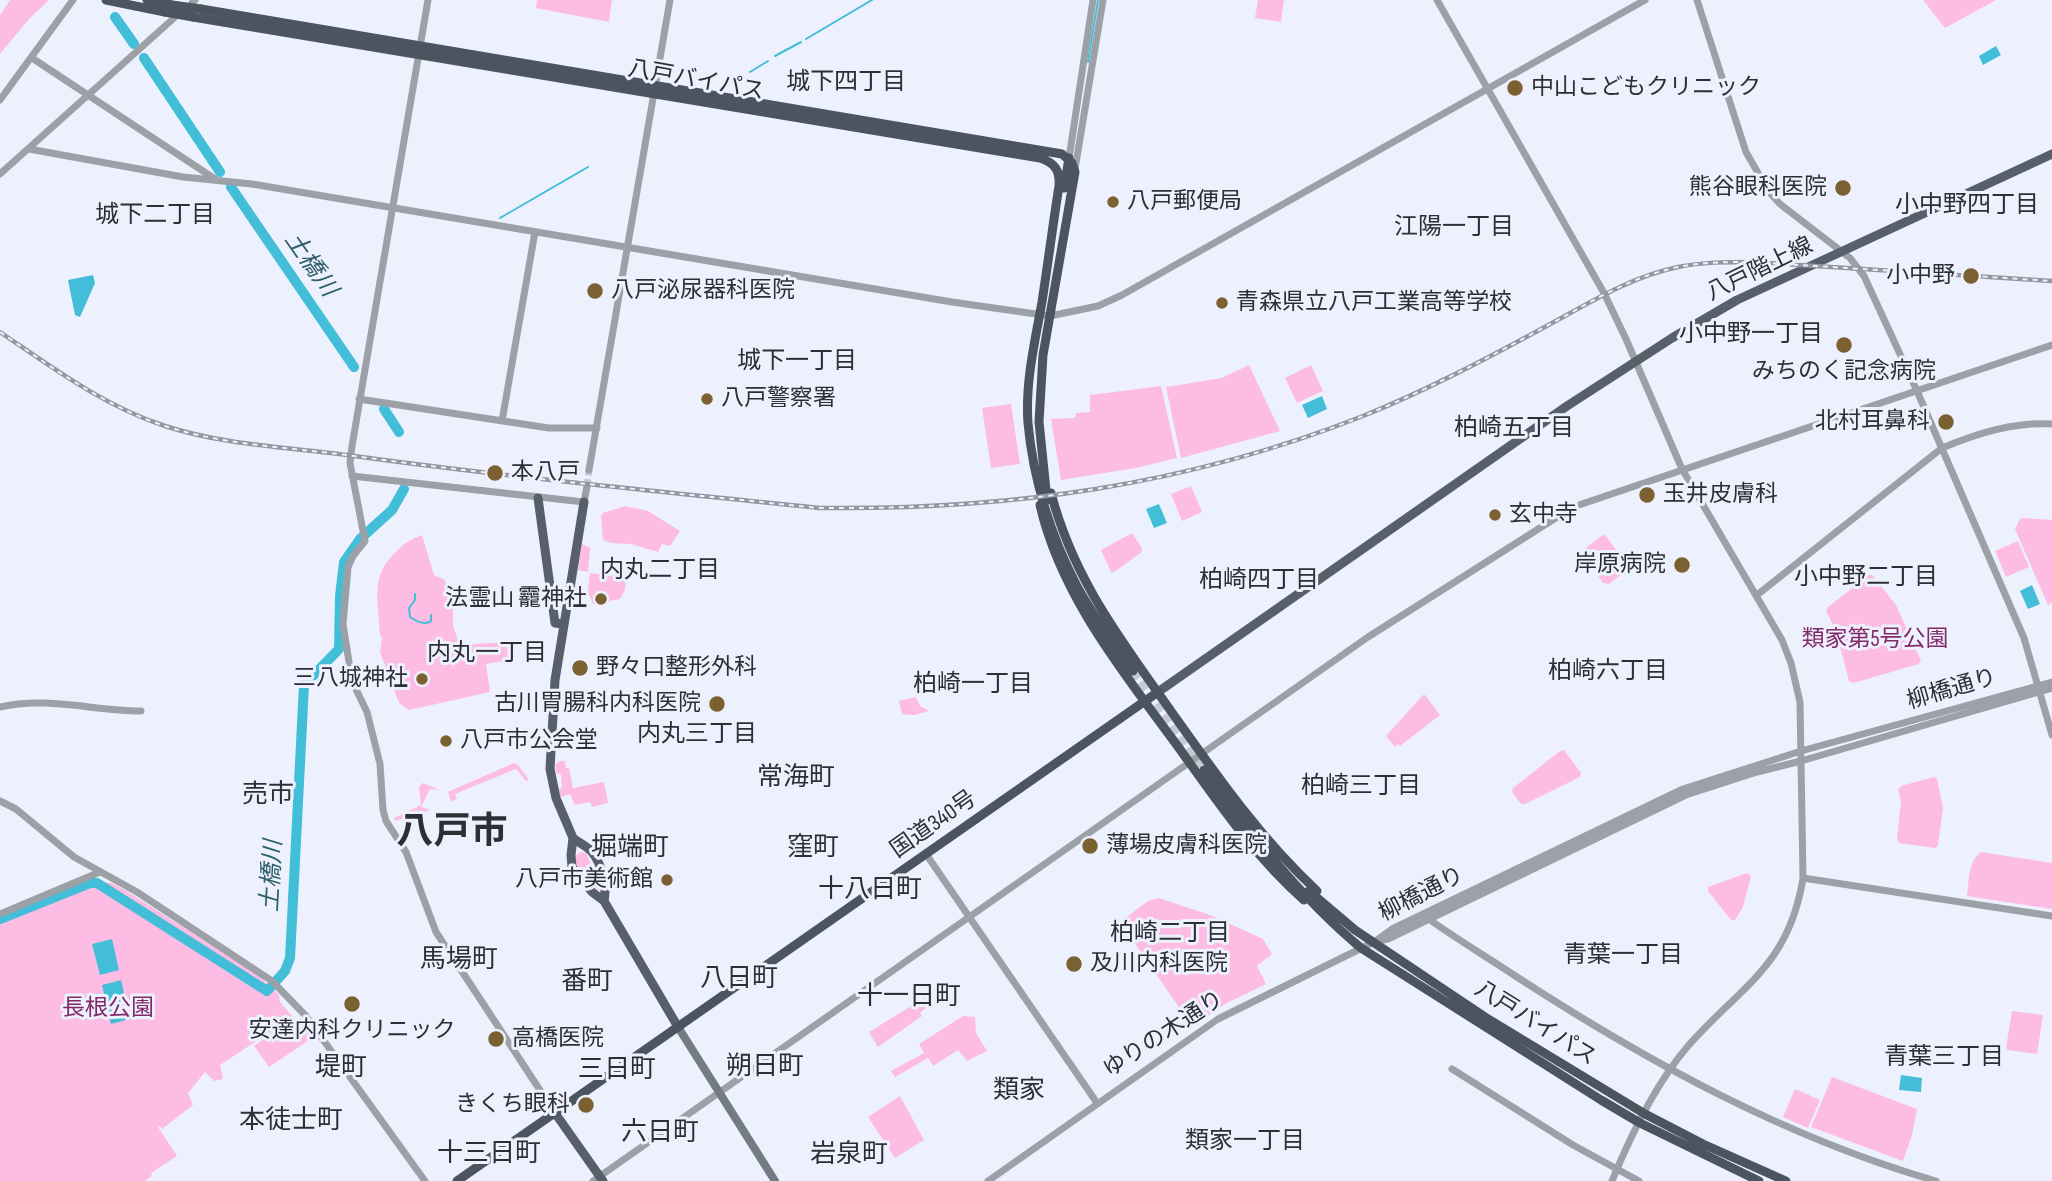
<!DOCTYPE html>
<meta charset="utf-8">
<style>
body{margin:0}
canvas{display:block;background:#edf0fd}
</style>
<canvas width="2052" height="1181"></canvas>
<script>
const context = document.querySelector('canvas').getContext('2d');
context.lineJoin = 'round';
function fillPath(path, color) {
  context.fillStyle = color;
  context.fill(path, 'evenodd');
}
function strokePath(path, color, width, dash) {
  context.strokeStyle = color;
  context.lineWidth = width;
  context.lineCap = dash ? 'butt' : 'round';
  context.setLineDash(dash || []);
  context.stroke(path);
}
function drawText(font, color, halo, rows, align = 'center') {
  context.font = font + ' "Sofia Sans Condensed","Noto Sans JP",sans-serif';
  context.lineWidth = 6;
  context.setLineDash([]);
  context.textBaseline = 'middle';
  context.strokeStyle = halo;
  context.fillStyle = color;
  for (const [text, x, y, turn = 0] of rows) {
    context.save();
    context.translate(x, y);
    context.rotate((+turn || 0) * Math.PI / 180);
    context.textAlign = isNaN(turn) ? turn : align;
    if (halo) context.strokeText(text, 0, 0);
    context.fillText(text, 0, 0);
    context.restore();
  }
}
fillPath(new Path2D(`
 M 10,0 L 49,0 L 30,18 L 0,54 L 0,15 Z
 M 537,0 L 612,0 L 609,22 L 536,8 Z
 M 1258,0 L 1284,0 L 1281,22 L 1255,18 Z
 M 1923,0 L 1996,0 L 1945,28 Z
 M 1249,365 L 1280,431 L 1181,458 L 1166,387 L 1222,378 Z
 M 1311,365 L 1323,391 L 1297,403 L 1285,378 Z
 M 1161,386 L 1177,458 L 1136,468 L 1061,480 L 1051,419 L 1075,418 L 1076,413 L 1090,412 L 1090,395 Z
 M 1011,404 L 1020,464 L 991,468 L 982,408 Z
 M 1191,486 L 1202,512 L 1182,521 L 1171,494 Z
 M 625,506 L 648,511 L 680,531 L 670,546 L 662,544 L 658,552 L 631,544 L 611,543 L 603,540 L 601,516 L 603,513 Z
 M 2023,518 L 2052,520 L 2052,602 L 2048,605 L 2015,529 L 2020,519 Z
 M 1132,533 L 1142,548 L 1142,552 L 1114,572 L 1111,572 L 1101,550 Z
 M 422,535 L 434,575 L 444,579 L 453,601 L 453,626 L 460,645 L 507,642 L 508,660 L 486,664 L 490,692 L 409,710 L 399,703 L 380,652 L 382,638 L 380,635 C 379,605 370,580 391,557 C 401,546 408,540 422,535 Z
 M 1603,535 L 1606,536 L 1627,565 L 1627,570 L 1609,584 L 1603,583 L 1583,554 L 1583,550 Z
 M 2018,541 L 2029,567 L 2006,577 L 1995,551 Z
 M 582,544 L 590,548 L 588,572 L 578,570 Z
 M 590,573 L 616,576 L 626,580 L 625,590 L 620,599 L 610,601 L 605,605 L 593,604 L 588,592 Z
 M 1869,575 L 1872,575 L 1896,605 L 1921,661 L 1919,664 L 1853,683 L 1849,681 L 1836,631 L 1826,611 L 1828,607 Z
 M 1423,695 L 1425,695 L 1440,715 L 1400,746 L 1398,744 L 1395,747 L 1386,736 Z
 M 916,697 L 920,706 L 929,711 L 914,715 L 902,714 L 899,701 Z
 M 1564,750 L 1581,773 L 1580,777 L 1525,804 L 1521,804 L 1512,792 L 1513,788 L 1560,751 Z
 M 561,761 L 565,761 L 566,768 L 569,768 L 573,788 L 604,782 L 608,803 L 592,807 L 590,802 L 575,805 L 570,794 L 560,797 L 559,789 L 562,788 L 561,774 L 556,773 L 555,764 Z
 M 514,763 L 518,765 L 529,780 L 526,781 L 516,769 L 455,794 L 457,799 L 451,802 L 448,792 Z
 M 1934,777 L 1937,779 L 1943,808 L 1938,846 L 1935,848 L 1899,843 L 1897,839 L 1901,801 L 1898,790 L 1901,786 Z
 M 423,783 L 440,790 L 430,789 L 421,807 L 430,810 L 414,815 L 412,814 L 396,821 L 394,818 L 421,805 L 419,787 Z
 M 581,852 L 586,853 L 600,886 L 599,890 L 595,888 L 576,864 L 576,855 Z
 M 1981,852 L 2052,863 L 2052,909 L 1967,896 C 1969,882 1968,861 1981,852 Z
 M 1747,873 L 1751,876 L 1743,907 L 1735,920 L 1731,920 L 1708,891 L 1708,887 Z
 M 93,881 L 112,883 L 125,890 L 258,975 L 279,995 L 280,1002 L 293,1017 L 220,1065 L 223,1079 L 214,1081 L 205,1072 L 188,1093 L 193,1105 L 162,1129 L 160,1126 L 158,1127 L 177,1156 L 151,1173 L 152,1176 L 145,1181 L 0,1181 L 0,918 Z
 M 1159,898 L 1213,916 L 1263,939 L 1272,954 L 1257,966 L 1266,984 L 1225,1004 L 1192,1026 L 1120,922 L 1148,901 Z
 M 939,989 L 943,995 L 926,1006 L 926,1008 L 920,1013 L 922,1016 L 878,1047 L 869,1032 Z
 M 2012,1011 L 2043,1015 L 2037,1054 L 2008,1050 L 2006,1048 Z
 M 963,1016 L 975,1017 L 976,1033 L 987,1051 L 967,1061 L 958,1050 L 933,1066 L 928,1058 L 895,1077 L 891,1071 L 924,1053 L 919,1044 Z
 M 294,1017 L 312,1038 L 269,1067 L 254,1046 Z
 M 1832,1077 L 1917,1109 L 1912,1135 L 1903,1161 L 1811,1127 Z
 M 1795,1089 L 1820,1100 L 1808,1128 L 1783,1117 Z
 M 900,1096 L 924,1140 L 895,1158 L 868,1117 Z`), '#fdbce3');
fillPath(new Path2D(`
 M 1996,46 L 2001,55 L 1983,65 L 1979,56 Z
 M 93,275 L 95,283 L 80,317 L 75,315 L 68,280 Z
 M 1322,396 L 1327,409 L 1308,418 L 1302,405 Z
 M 1159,504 L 1167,523 L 1154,528 L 1146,509 Z
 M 2032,585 L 2040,604 L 2028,609 L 2020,591 Z
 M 112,939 L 119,970 L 100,975 L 92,944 Z
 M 121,980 L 130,1019 L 111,1024 L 102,985 Z
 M 1901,1075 L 1922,1078 L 1921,1092 L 1899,1090 Z`), '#43bed9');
strokePath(new Path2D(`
 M 806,39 L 872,0
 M 775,56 L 801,42
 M 1088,62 L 1098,0
 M 750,72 L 768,61
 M 500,218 L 588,167
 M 415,594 L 415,600 L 409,608 L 410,617 C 416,621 425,626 431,621 L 431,615`), '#43bed9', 2);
strokePath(new Path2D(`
 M 115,17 L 134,44
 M 144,58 L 220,172
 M 231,187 L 354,367
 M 384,409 L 399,432
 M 0,919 L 90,883 L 97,883 L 267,991 L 285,971 L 290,958 L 304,685 L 339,649 L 340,596 L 344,562 L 360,539 L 392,510 L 404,489`), '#43bed9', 10);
strokePath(new Path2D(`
 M 587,486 L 589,470`), '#c7c9d5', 7, [7, 3.5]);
strokePath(new Path2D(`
 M 1133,671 L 1204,770`), '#c7c9d5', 9, [9, 4.5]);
strokePath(new Path2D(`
 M 428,0 L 352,446 L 350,463 L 365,541 L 353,556 L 348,567 L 343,624 L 352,681 L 367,712 L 380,764 L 383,810 L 386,821 L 406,852 L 436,932 L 555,1113
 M 1437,0 L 1604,293 L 1626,339 L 1682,469 L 1782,640 L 1791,663 L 1800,702 L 1803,878 C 1789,966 1742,985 1688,1046 C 1657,1082 1630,1137 1612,1181
 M 1697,0 L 1746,152 L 1769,192 L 1780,204 L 1850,258 L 1864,276 L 1917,391 L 2024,638 L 2052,735
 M 192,3 L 195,0
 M 32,58 L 215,179
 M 0,100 L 73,0
 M 29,149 L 183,177 L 252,184 L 952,302 L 1050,316 L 1098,306 L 1122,295 L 1645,0
 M 1069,158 L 1093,0
 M 1075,169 L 1103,0
 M 0,174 L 174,18
 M 359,399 L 549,428 L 597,428
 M 502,421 L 535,232
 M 589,470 L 670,0
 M 352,476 L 584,502 L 587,486
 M 1757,595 L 1942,448 C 1978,433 2013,422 2052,424
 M 0,707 C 48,696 93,711 141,711
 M 0,801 L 16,809 L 74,857 L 137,892 L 272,981 L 306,1016 L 425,1181
 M 926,854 L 1097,1103
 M 1803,878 L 2052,916
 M 0,914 L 100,872
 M 1426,917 C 1456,939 1489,958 1520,979 C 1650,1063 1787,1138 1936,1181
 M 1377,940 L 1392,929 L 1683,789 L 1801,751 L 2052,682
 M 1452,1069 L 1573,1145 L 1639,1181
 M 593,1181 L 1368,637 L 1573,507 L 2052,345
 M 988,1181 L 1218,1019 L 1374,942 L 1388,939 L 1686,795 L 1757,772 L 1801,761 L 2052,688`), '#9ca1a7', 7);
strokePath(new Path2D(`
 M 678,1027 L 775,1181`), '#737b83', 8);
strokePath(new Path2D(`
 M 538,498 L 555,623 L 563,624
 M 584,502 L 555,680 L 550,769 L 556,798 L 573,838 L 571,855 L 572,867 L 592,892 L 604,901 L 678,1027
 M 1158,692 L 1567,406 L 1672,338 L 1737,300 L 2052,154
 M 573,838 C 579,843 587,846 592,852 C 602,864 607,886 604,901
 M 555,1113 L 603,1181`), '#57606a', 9);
strokePath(new Path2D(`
 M 106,0 L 165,12
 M 147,0 L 172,5
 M 201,9 L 1062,154 L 1072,163 L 1075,172 L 1043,355 L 1039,422 L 1047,500
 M 193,17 L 1040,158 C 1055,163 1060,170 1059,186 C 1053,224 1048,263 1042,302 C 1035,341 1025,383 1028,423 C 1033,479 1051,537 1077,586 C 1093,616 1114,643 1133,671
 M 1064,188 L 1069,158
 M 1051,493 C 1074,581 1122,641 1173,714 C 1217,776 1261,839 1317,891
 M 1040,505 C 1061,597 1125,674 1179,748 C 1217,801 1255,857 1304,900
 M 1204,770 C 1250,833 1301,898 1361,948 L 1601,1100 L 1640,1123 L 1759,1181
 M 1309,891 L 1355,930 L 1485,1017 L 1645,1114 L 1703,1144 L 1786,1181
 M 457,1181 L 1158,692`), '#4b555f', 9);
const rail = new Path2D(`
 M 0,332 C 53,368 104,406 165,426 C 227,446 290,447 354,456 C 508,477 664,492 819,508 C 1008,510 1186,486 1363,416 C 1425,391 1484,360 1543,328 C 1586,305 1629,277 1678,267 C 1702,262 1727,262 1752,262 L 2052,281`);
strokePath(rail, '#9496a0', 4.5);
strokePath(rail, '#edf0fd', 2, [5]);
strokePath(new Path2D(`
 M 172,5 L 201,9
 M 165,12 L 193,17`), '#4b555f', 9);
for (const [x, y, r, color] of [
 [1515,88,9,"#7b6032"],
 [1843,188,9,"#7b6032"],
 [1113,202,7,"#7b6032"],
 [1971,276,9,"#7b6032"],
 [595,291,9,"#7b6032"],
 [1222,303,7,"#7b6032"],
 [1844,345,9,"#7b6032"],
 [707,399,7,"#7b6032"],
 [1946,422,9,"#7b6032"],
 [495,473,9,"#7b6032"],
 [1647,495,9,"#7b6032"],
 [1495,515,7,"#7b6032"],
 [1682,565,9,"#7b6032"],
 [601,599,7,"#7b6032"],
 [580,668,9,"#7b6032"],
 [422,679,7,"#7b6032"],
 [717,704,9,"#7b6032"],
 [446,741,7,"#7b6032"],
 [1090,846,9,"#7b6032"],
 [667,880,7,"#7b6032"],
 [1074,964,9,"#7b6032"],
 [352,1004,9,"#7b6032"],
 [496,1039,9,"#7b6032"],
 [586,1105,9,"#7b6032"]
]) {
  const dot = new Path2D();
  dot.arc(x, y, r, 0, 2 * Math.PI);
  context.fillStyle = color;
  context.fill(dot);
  strokePath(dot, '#edf0fd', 2.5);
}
drawText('23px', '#2e2f35', '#edf0fd', [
 ["八戸バイパス",696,81,10],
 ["八戸階上線",1760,270,-26],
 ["柳橋通り",1952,690,-16],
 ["国道340号",934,825,-35],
 ["柳橋通り",1422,895,-27],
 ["八戸バイパス",1535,1024,32],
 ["ゆりの木通り",1164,1035,-33]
]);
drawText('23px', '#2e2f35', '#edf0fd', [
 ["中山こどもクリニック",1531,88],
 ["熊谷眼科医院",1827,188,"right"],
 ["八戸郵便局",1127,202],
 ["小中野",1955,276,"right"],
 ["八戸泌尿器科医院",611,291],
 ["青森県立八戸工業高等学校",1236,303],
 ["みちのく記念病院",1844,372,"center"],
 ["八戸警察署",721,399],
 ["北村耳鼻科",1930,422,"right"],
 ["本八戸",511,473],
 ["玉井皮膚科",1663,495],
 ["玄中寺",1509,515],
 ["岸原病院",1666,565,"right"],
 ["法霊山 龗神社",587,599,"right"],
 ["野々口整形外科",596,668],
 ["三八城神社",408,679,"right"],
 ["古川胃腸科内科医院",701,704,"right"],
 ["八戸市公会堂",460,741],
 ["薄場皮膚科医院",1106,846],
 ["八戸市美術館",653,880,"right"],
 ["及川内科医院",1090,964],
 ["安達内科クリニック",352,1031,"center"],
 ["高橋医院",512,1039],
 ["きくち眼科",570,1105,"right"]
], 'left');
drawText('23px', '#842967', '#edf0fd', [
 ["類家第5号公園",1875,640],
 ["長根公園",108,1009]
]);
drawText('24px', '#2e2f35', '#edf0fd', [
 ["城下四丁目",846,83],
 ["小中野四丁目",1967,206],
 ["城下二丁目",155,216],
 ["江陽一丁目",1454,228],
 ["小中野一丁目",1751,335],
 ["城下一丁目",797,362],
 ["柏崎五丁目",1514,429],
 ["内丸二丁目",660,571],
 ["小中野二丁目",1866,578],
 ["柏崎四丁目",1259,581],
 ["内丸一丁目",487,654],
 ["柏崎六丁目",1608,672],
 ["柏崎一丁目",973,685],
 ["内丸三丁目",697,735],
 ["柏崎三丁目",1361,787],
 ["柏崎二丁目",1170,934],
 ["青葉一丁目",1623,956],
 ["青葉三丁目",1944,1058],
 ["類家一丁目",1245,1142]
]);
drawText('italic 24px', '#2e606b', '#edf0fd', [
 ["土橋川",310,265,55],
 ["土橋川",273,876,-87]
]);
drawText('26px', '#2e2f35', '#edf0fd', [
 ["常海町",796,778],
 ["売市",268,795],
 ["堀端町",630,848],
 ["窪町",813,848],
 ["十八日町",870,890],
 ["馬場町",459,960],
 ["八日町",739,979],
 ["番町",587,982],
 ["十一日町",909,997],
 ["朔日町",765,1067],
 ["堤町",341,1068],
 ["三日町",617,1070],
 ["類家",1019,1091],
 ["本徒士町",291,1121],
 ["六日町",660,1133],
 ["十三日町",489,1154],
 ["岩泉町",849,1155]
]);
drawText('bold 37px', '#2e2f35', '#edf0fd', [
 ["八戸市",452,834]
]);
</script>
